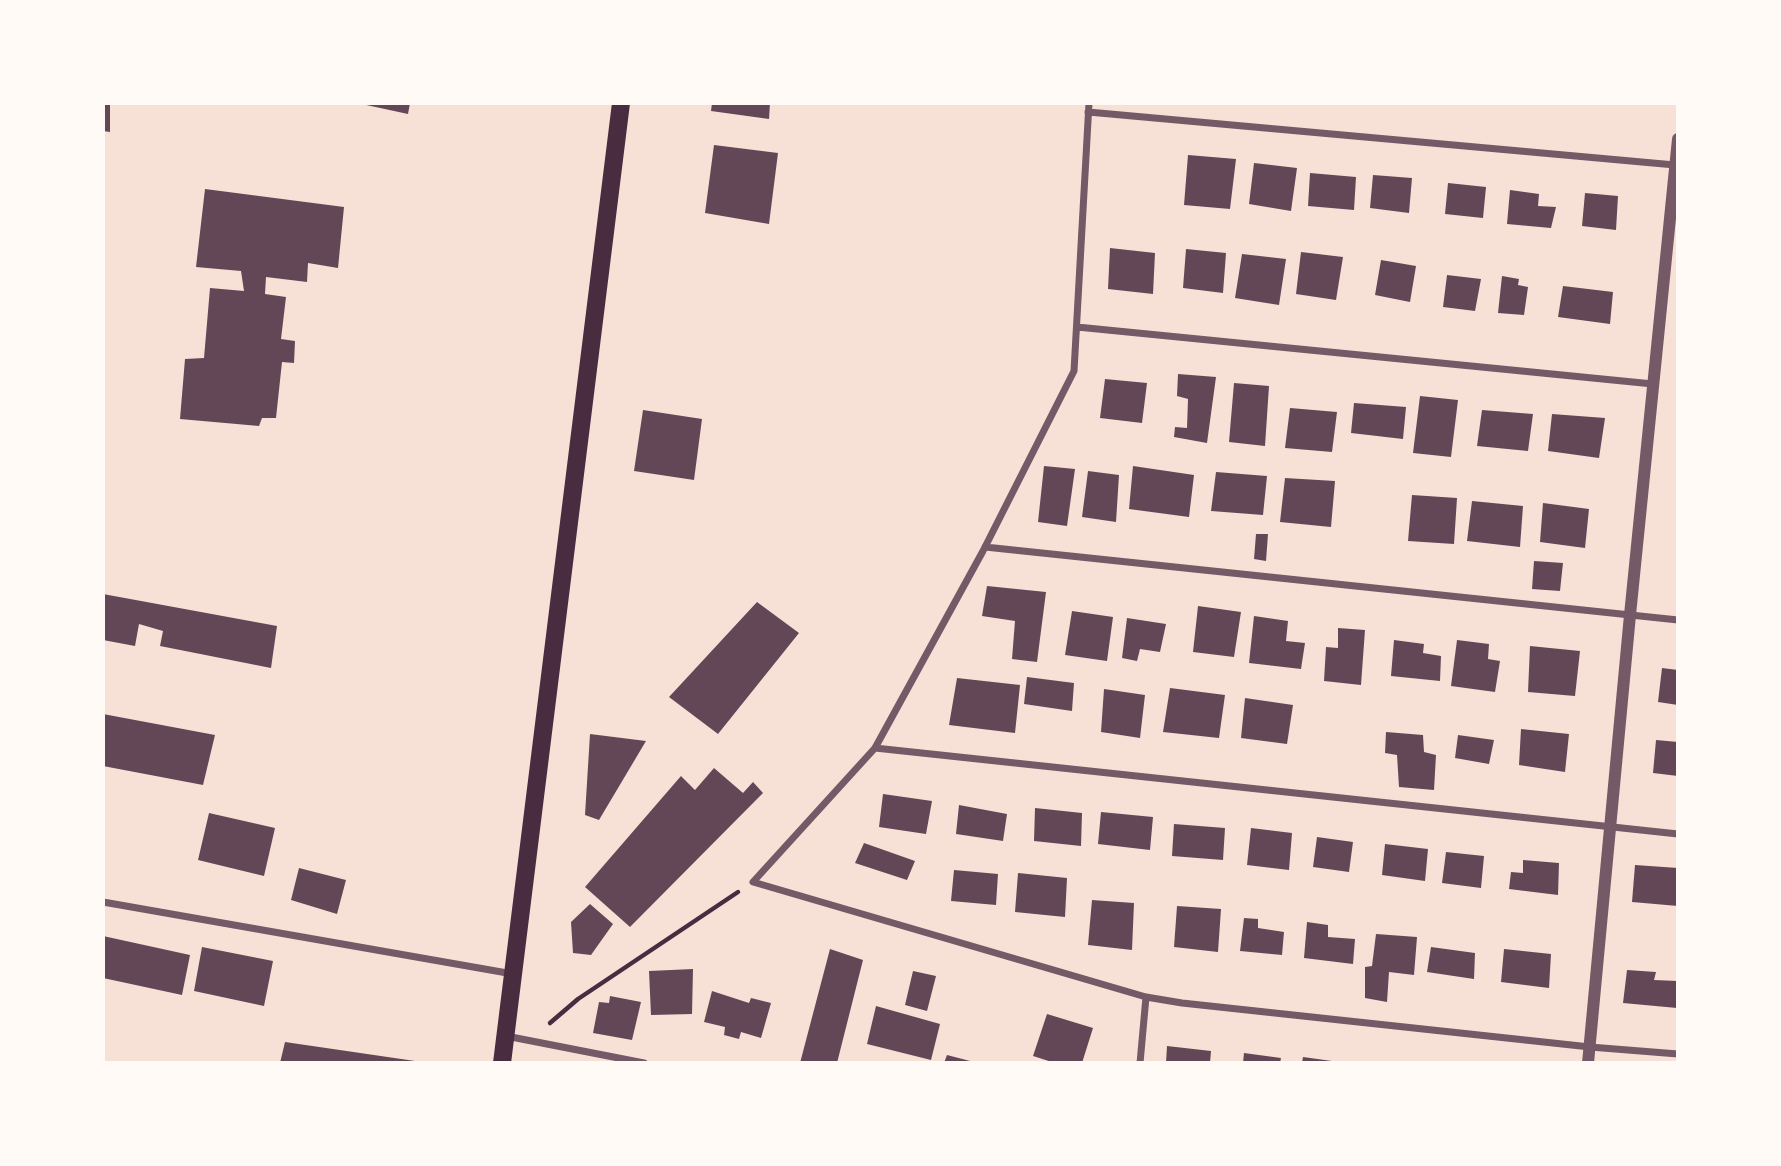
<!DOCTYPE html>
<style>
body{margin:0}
#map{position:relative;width:1781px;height:1166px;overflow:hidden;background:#f7e1d7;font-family:"Playfair Display",serif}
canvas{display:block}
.frame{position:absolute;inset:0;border:105px solid #fffaf5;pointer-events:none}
</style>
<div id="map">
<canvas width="1781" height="1166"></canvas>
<div class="frame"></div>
</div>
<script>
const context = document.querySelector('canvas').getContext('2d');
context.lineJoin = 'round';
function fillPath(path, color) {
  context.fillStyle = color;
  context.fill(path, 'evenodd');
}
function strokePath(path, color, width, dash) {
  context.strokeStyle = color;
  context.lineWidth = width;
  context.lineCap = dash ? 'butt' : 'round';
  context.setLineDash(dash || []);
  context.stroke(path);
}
fillPath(new Path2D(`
 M 103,103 L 110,103 L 110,132 L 103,131 Z
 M 357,103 L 410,103 L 408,114 Z
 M 712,103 L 770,103 L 769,119 L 711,111 Z
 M 714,145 L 778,153 L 769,224 L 705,213 Z
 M 1188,155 L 1236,159 L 1230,209 L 1184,205 Z
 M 1254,163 L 1297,168 L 1291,211 L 1249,204 Z
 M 1310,173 L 1356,177 L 1354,210 L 1308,206 Z
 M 1373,175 L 1412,178 L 1409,213 L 1370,208 Z
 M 1448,183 L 1486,187 L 1483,218 L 1445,214 Z
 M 205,189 L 344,207 L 338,268 L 308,263 L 307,282 L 266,277 L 265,294 L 286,297 L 281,339 L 295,341 L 294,363 L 282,362 L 276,418 L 262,418 L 259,426 L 180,419 L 185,359 L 204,358 L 210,288 L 244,291 L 241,271 L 196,267 Z
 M 1510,190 L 1539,194 L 1538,206 L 1556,207 L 1551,228 L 1507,224 Z
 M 1585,193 L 1618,196 L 1616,230 L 1582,226 Z
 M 1110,248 L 1155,253 L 1153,294 L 1108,289 Z
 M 1186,249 L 1226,253 L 1223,293 L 1183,288 Z
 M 1301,252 L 1343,257 L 1336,300 L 1296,294 Z
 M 1242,254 L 1286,259 L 1279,305 L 1235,298 Z
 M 1381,260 L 1416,266 L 1410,302 L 1375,295 Z
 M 1447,275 L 1481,279 L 1475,311 L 1443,307 Z
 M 1502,276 L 1519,279 L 1518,285 L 1528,287 L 1524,315 L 1498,313 Z
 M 1563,286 L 1613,292 L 1610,324 L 1558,317 Z
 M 1178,374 L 1216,377 L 1207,443 L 1174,437 L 1175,427 L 1187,428 L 1188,399 L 1177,396 Z
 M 1105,379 L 1147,383 L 1142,423 L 1100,418 Z
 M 1234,383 L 1269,386 L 1265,446 L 1229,442 Z
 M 1420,396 L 1458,400 L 1451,457 L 1413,453 Z
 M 1354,403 L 1406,407 L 1403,439 L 1351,433 Z
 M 1290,408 L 1337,412 L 1332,452 L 1285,448 Z
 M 643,410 L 702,419 L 694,480 L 634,471 Z
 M 1482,410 L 1533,414 L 1528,451 L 1477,446 Z
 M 1552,414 L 1605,418 L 1599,458 L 1548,451 Z
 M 1044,466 L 1075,469 L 1067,526 L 1038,522 Z
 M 1133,466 L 1194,475 L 1189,517 L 1129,509 Z
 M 1088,471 L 1119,475 L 1116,522 L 1082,517 Z
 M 1216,472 L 1267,476 L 1263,515 L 1211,511 Z
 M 1285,478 L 1335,481 L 1331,527 L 1280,522 Z
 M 1412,495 L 1457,498 L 1454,544 L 1408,541 Z
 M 1472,501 L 1523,506 L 1520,547 L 1467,541 Z
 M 1543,503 L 1589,509 L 1585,548 L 1540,542 Z
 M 1256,534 L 1268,534 L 1266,561 L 1254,559 Z
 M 1534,561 L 1563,563 L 1560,591 L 1532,589 Z
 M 987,586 L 1046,592 L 1037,662 L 1012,659 L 1015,621 L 982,616 Z
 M 103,594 L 277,626 L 271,668 L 160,646 L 163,631 L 139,624 L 135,646 L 103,640 Z
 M 757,602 L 799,633 L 718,734 L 669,697 Z
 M 1198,606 L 1241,612 L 1234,657 L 1193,652 Z
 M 1072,611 L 1113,617 L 1107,661 L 1065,655 Z
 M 1254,616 L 1288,621 L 1286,641 L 1305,643 L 1301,669 L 1249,663 Z
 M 1127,618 L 1166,624 L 1160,652 L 1140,649 L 1137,661 L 1122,658 Z
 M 1338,628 L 1365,630 L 1361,685 L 1324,681 L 1326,647 L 1338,648 Z
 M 1394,640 L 1424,644 L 1423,653 L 1441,656 L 1440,681 L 1391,676 Z
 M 1457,640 L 1489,644 L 1488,659 L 1500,661 L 1495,692 L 1451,686 Z
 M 1530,646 L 1580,651 L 1575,696 L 1528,692 Z
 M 1662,668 L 1678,670 L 1678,705 L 1658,702 Z
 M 1027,677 L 1074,683 L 1072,711 L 1024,704 Z
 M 957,678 L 1020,685 L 1015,733 L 949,725 Z
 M 1170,688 L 1225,695 L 1219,738 L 1163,732 Z
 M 1104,689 L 1145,695 L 1140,738 L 1101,732 Z
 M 1245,698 L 1293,705 L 1287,744 L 1241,738 Z
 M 103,714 L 215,735 L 203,785 L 103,766 Z
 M 1521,729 L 1569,734 L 1565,772 L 1519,765 Z
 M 1386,732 L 1423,735 L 1424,752 L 1436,755 L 1434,790 L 1399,787 L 1397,755 L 1385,753 Z
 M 590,734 L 646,741 L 599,820 L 585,815 Z
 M 1458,735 L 1494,740 L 1489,764 L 1455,758 Z
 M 1656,740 L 1678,742 L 1678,776 L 1653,773 Z
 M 714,768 L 743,793 L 753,782 L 763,793 L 630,927 L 585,887 L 681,776 L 695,790 Z
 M 883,794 L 932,801 L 926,834 L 879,827 Z
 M 959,805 L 1007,814 L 1003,841 L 956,834 Z
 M 1035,808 L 1082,813 L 1081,846 L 1034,841 Z
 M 1101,812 L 1153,817 L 1150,850 L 1098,844 Z
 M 209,813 L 275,828 L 264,876 L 198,860 Z
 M 1174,824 L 1225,828 L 1223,860 L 1172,856 Z
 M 1251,828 L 1292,833 L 1289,870 L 1247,865 Z
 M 1317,837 L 1353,842 L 1349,872 L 1313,867 Z
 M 864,843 L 915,861 L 907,880 L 855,863 Z
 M 1385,844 L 1428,849 L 1425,881 L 1382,875 Z
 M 1446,852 L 1484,856 L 1481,888 L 1442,883 Z
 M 1523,860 L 1559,863 L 1558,895 L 1509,889 L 1511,872 L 1523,873 Z
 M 1635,865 L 1678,868 L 1678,906 L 1632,902 Z
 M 299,868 L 346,880 L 337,914 L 291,900 Z
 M 954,870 L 998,874 L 996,905 L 951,901 Z
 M 1018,873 L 1067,878 L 1065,917 L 1015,912 Z
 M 1092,900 L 1134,903 L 1132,950 L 1088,945 Z
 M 590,904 L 613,924 L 591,955 L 573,953 L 571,922 Z
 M 1177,906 L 1221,909 L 1218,952 L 1174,947 Z
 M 1244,918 L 1258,919 L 1258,928 L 1284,932 L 1282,955 L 1240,951 Z
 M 1307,922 L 1328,925 L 1328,937 L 1355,939 L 1353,964 L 1304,958 Z
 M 1376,934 L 1417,937 L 1414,975 L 1389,972 L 1387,1002 L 1365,998 L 1365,967 L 1372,966 Z
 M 103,936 L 190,955 L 182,995 L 103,978 Z
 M 202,947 L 273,961 L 264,1006 L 194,991 Z
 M 1431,947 L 1475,953 L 1474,979 L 1427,972 Z
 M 830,949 L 863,960 L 837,1063 L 800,1063 Z
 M 1504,949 L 1551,954 L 1549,988 L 1501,982 Z
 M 693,969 L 692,1014 L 651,1015 L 649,971 Z
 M 1627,970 L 1656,972 L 1654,980 L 1678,981 L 1677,1008 L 1623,1003 Z
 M 913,971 L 936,976 L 927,1011 L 905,1005 Z
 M 712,991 L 749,1003 L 751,998 L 771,1003 L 761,1038 L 741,1032 L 739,1039 L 724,1035 L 725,1027 L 704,1022 Z
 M 610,996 L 641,1002 L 632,1040 L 593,1033 L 599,1002 L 609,1003 Z
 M 876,1006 L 940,1024 L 931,1060 L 867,1044 Z
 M 1047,1014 L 1093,1028 L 1082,1063 L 1055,1063 L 1033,1056 Z
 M 285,1042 L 415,1061 L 415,1063 L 280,1063 Z
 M 1167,1046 L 1211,1051 L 1210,1063 L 1166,1063 Z
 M 1244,1053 L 1281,1058 L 1280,1063 L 1243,1063 Z
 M 947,1055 L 974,1062 L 973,1063 L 944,1063 Z
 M 1303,1057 L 1332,1061 L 1332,1063 L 1302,1063 Z`), '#644757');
strokePath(new Path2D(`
 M 550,1023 L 578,999 L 738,892`), '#4a2c40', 4.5);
strokePath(new Path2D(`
 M 1089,103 L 1074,371 L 983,551 L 875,748 L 753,882 L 1146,997 L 1182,1003 L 1590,1047 L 1678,1054
 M 1088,112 L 1675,165
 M 1077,327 L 1653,384
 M 985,547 L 1678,620
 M 875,748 L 1678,834
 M 103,902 L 513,974
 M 506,1036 L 644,1063
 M 1140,1063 L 1146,997`), '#755966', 7);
strokePath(new Path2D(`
 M 1588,1063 L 1630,615 L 1678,139`), '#755966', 12);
strokePath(new Path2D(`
 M 502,1063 L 621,103`), '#4a2c40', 18);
</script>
